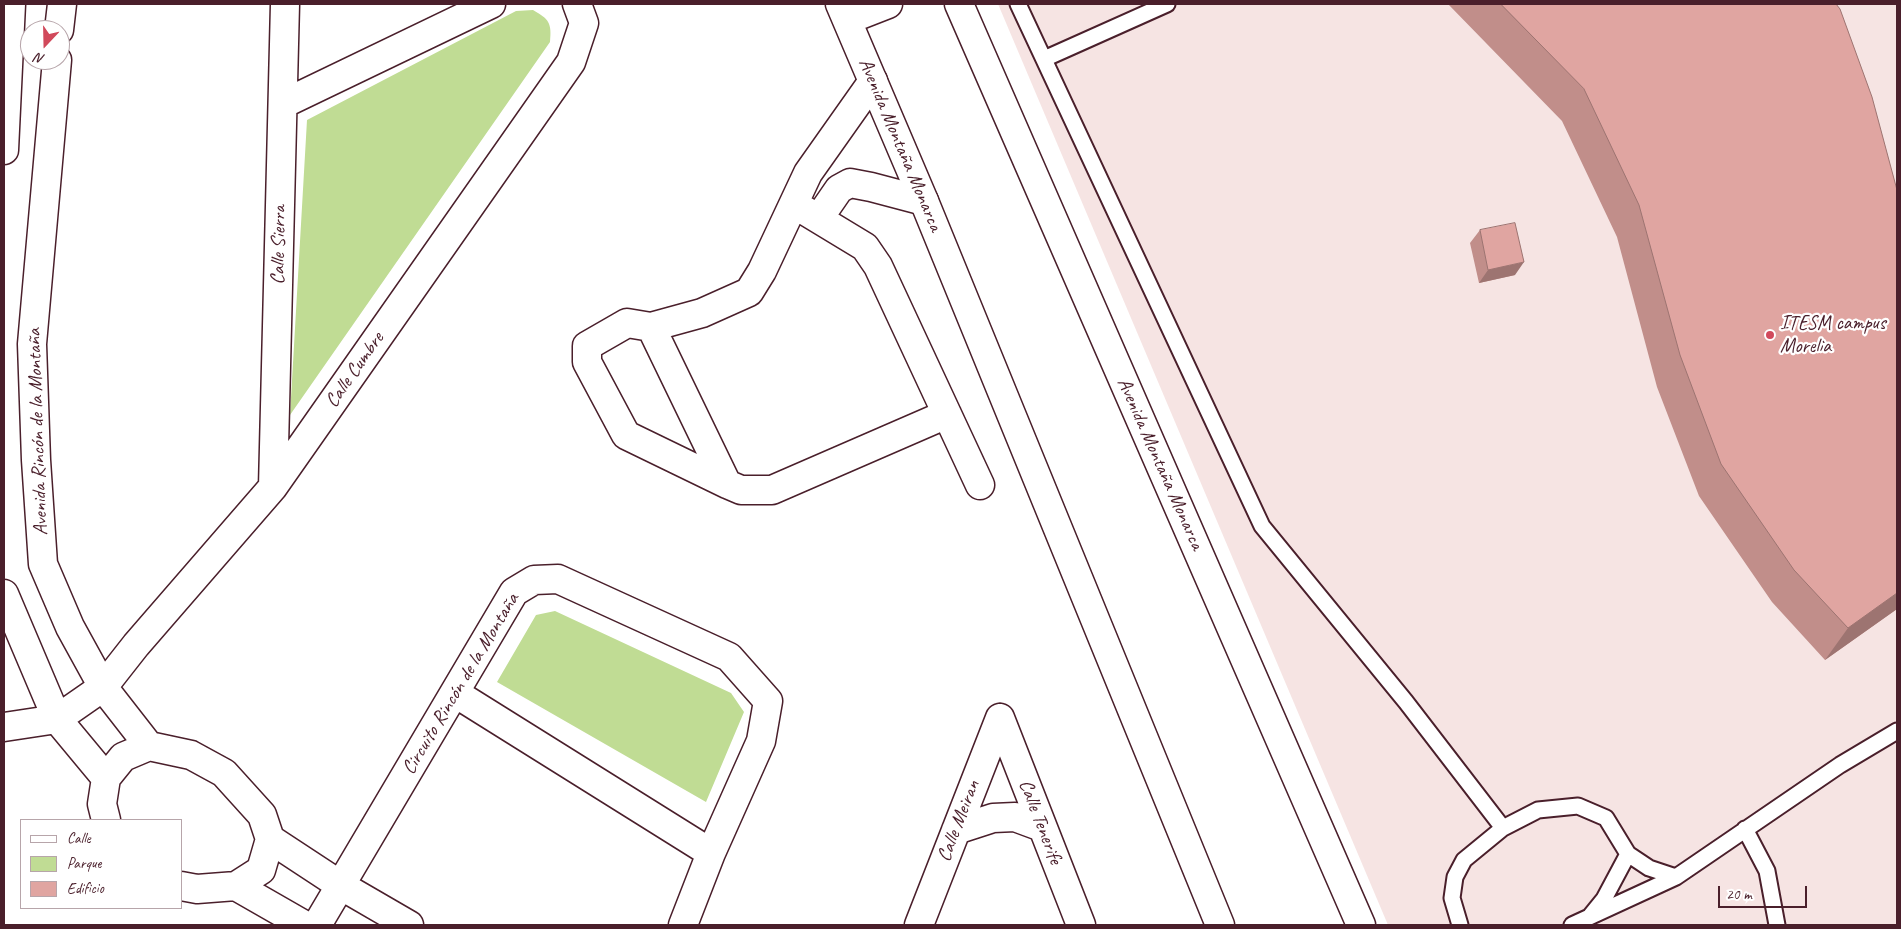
<!DOCTYPE html>
<meta charset="utf-8">
<style>
body{margin:0}
#map{position:relative;width:1901px;height:929px;overflow:hidden;background:#fff;font-family:Caveat,sans-serif}
canvas{display:block}
.frame{position:absolute;inset:0;border:5px solid #4a1f2b;pointer-events:none}
.legend{position:absolute;left:20px;top:819px;width:162px;height:90px;box-sizing:border-box;background:#fff;border:1px solid #b7a5aa;margin:0;padding:6px 9px;list-style:none;font-size:15px;color:#4a1f2b}
.legend li{display:flex;align-items:center;gap:10px;height:25px}
.legend b{width:25px;border:1px solid #b7a5aa}
.north{position:absolute;left:20px;top:20px;width:50px;height:50px;box-sizing:border-box;background:#fff;border:1px solid #b7a5aa;border-radius:50%;rotate:201deg;font-size:14px;font-weight:700;line-height:20px;text-align:center;color:#4a1f2b}
.north::after{content:'';display:block;margin:auto;width:18px;height:22px;background:#d1495b;clip-path:polygon(50% 0,100% 100%,50% 72%,0 100%)}
.scale{position:absolute;left:1718px;top:886px;width:89px;height:22px;box-sizing:border-box;border:2px solid #4a1f2b;border-top:0;padding-left:6px;font-size:15px;line-height:18px;white-space:nowrap;color:#4a1f2b;-webkit-text-stroke:4px #fff;paint-order:stroke}
</style>
<div id="map">
<canvas width="1901" height="929"></canvas>
<div class="frame"></div>
<ul class="legend">
<li><b style="height:6px;background:#fff"></b>Calle</li>
<li><b style="height:14px;background:#c0dc94"></b>Parque</li>
<li><b style="height:14px;background:#e0a5a1"></b>Edificio</li>
</ul>
<div class="north">N</div>
<div class="scale">20 m</div>
</div>
<script>
const context = document.querySelector('canvas').getContext('2d');
context.lineJoin = 'round';
function fillPath(path, color) {
  context.fillStyle = color;
  context.fill(path, 'evenodd');
}
function strokePath(path, color, width, dash) {
  context.strokeStyle = color;
  context.lineWidth = width;
  context.lineCap = dash ? 'butt' : 'round';
  context.setLineDash(dash || []);
  context.stroke(path);
}
function drawText(font, color, halo, rows, align = 'center') {
  context.font = font + ' Caveat,sans-serif';
  context.lineWidth = 4.5;
  context.setLineDash([]);
  context.textBaseline = 'middle';
  context.strokeStyle = halo;
  context.fillStyle = color;
  for (const [text, x, y, turn = 0] of rows) {
    context.save();
    context.translate(x, y);
    context.rotate((+turn || 0) * Math.PI / 180);
    context.textAlign = isNaN(turn) ? turn : align;
    if (halo) context.strokeText(text, 0, 0);
    context.fillText(text, 0, 0);
    context.restore();
  }
}
fillPath(new Path2D(`
 M 998,4 L 1897,4 L 1897,925 L 1388,925 Z`), '#f6e4e3');
fillPath(new Path2D(`
 M 533,10 C 549,19 552,23 550,42 L 290,415 L 307,120 L 516,11 Z
 M 555,611 L 731,693 L 744,712 L 706,802 L 497,682 L 536,615 Z`), '#c0dc94');
const lane = new Path2D(`
 M 1018,4 L 1262,526 L 1406,702 L 1503,828
 M 1044,59 L 1167,4
 M 1745,829 L 1767,871 L 1777,925
 M 1591,915 L 1604,899 L 1628,854
 M 1460,925 L 1452,898 L 1455,877 L 1464,860 L 1503,828 L 1538,810 L 1578,806 L 1606,818 L 1628,854 L 1649,868 L 1676,877
 M 1572,925 L 1676,877 L 1840,765 L 1897,731`);
const street = new Path2D(`
 M 59,30 L 62,4
 M 57,60 L 32,344 L 36,460 L 43,564 L 70,627 L 103,687 L 149,746
 M 283,104 L 491,4
 M 4,150 L 11,4
 M 794,204 L 865,247 L 878,266 L 980,485
 M 819,218 L 839,189 L 850,183 L 871,187 L 924,201
 M 651,327 L 702,313 L 749,292 L 762,271 L 808,173 L 873,81
 M 727,484 L 651,327 L 627,323 L 587,346 L 587,362 L 626,435 L 727,484 L 741,490 L 772,490 L 947,414
 M 273,487 L 285,4
 M 4,594 L 57,719 L 106,778
 M 455,693 L 711,853
 M 1000,718 L 1081,925
 M 4,727 L 57,719 L 103,687 L 136,645 L 273,487 L 571,62 L 584,23 L 577,4
 M 106,820 L 102,804 L 106,778 L 123,757 L 149,746 L 191,755 L 224,773 L 262,815 L 270,839 L 261,870 L 236,886 L 197,889 L 181,886
 M 956,830 L 993,818 L 1015,817 L 1042,827
 M 270,839 L 340,885 L 409,925
 M 236,886 L 304,925
 M 317,925 L 514,592 L 534,580 L 558,579 L 729,657 L 768,701 L 761,741 L 711,853 L 683,925
 M 919,925 L 1000,718`);
const secondary = new Path2D(`
 M 840,4 L 924,201 L 1220,925
 M 959,4 L 1361,925
 M 847,20 L 888,4`);
strokePath(lane, '#4a1f2b', 19);
strokePath(street, '#4a1f2b', 31);
strokePath(secondary, '#4a1f2b', 31);
strokePath(lane, '#fff', 15);
strokePath(street, '#fff', 28);
strokePath(secondary, '#fff', 28);
fillPath(new Path2D(`
 M 1448,4 L 1836,4 L 1897,190 L 1897,609 L 1825,660 L 1772,602 L 1699,496 L 1657,387 L 1617,237 L 1562,121 Z
 M 1480,230 L 1515,275 L 1479,283 L 1470,243 Z`), '#c18e8a');
fillPath(new Path2D(`
 M 1524,262 L 1515,275 L 1479,283 L 1488,270 Z
 M 1897,593 L 1897,609 L 1825,660 L 1848,628 Z`), '#9d7471');
const building = new Path2D(`
 M 1501,4 L 1836,4 L 1840,9 L 1872,97 L 1897,190 L 1897,593 L 1848,628 L 1794,570 L 1721,464 L 1680,355 L 1639,205 L 1584,89 Z
 M 1515,223 L 1524,262 L 1488,270 L 1480,230 Z`);
fillPath(building, '#e0a5a1');
strokePath(building, '#9d7471', 1);
for (const [x, y, r, color] of [
 [1770,335,5,"#d1495b"]
]) {
  const dot = new Path2D();
  dot.arc(x, y, r, 0, 2 * Math.PI);
  context.fillStyle = color;
  context.fill(dot);
  strokePath(dot, '#fff', 2);
}
drawText('20px', '#4a1f2b', '#fff', [
 ["Avenida Montaña Monarca",900,145,67],
 ["Calle Sierra",279,245,-89],
 ["Calle Cumbre",355,370,-55],
 ["Avenida Rincón de la Montaña",38,432,-92],
 ["Avenida Montaña Monarca",1160,464,66],
 ["Circuito Rincón de la Montaña",461,684,-59],
 ["Calle Meiran",959,821,-69],
 ["Calle Tenerife",1040,822,69]
]);
drawText('20px', '#4a1f2b', '#fff', [
 ["ITESM campus",1780,324],
 ["Morelia",1780,347]
], 'left');
</script>
